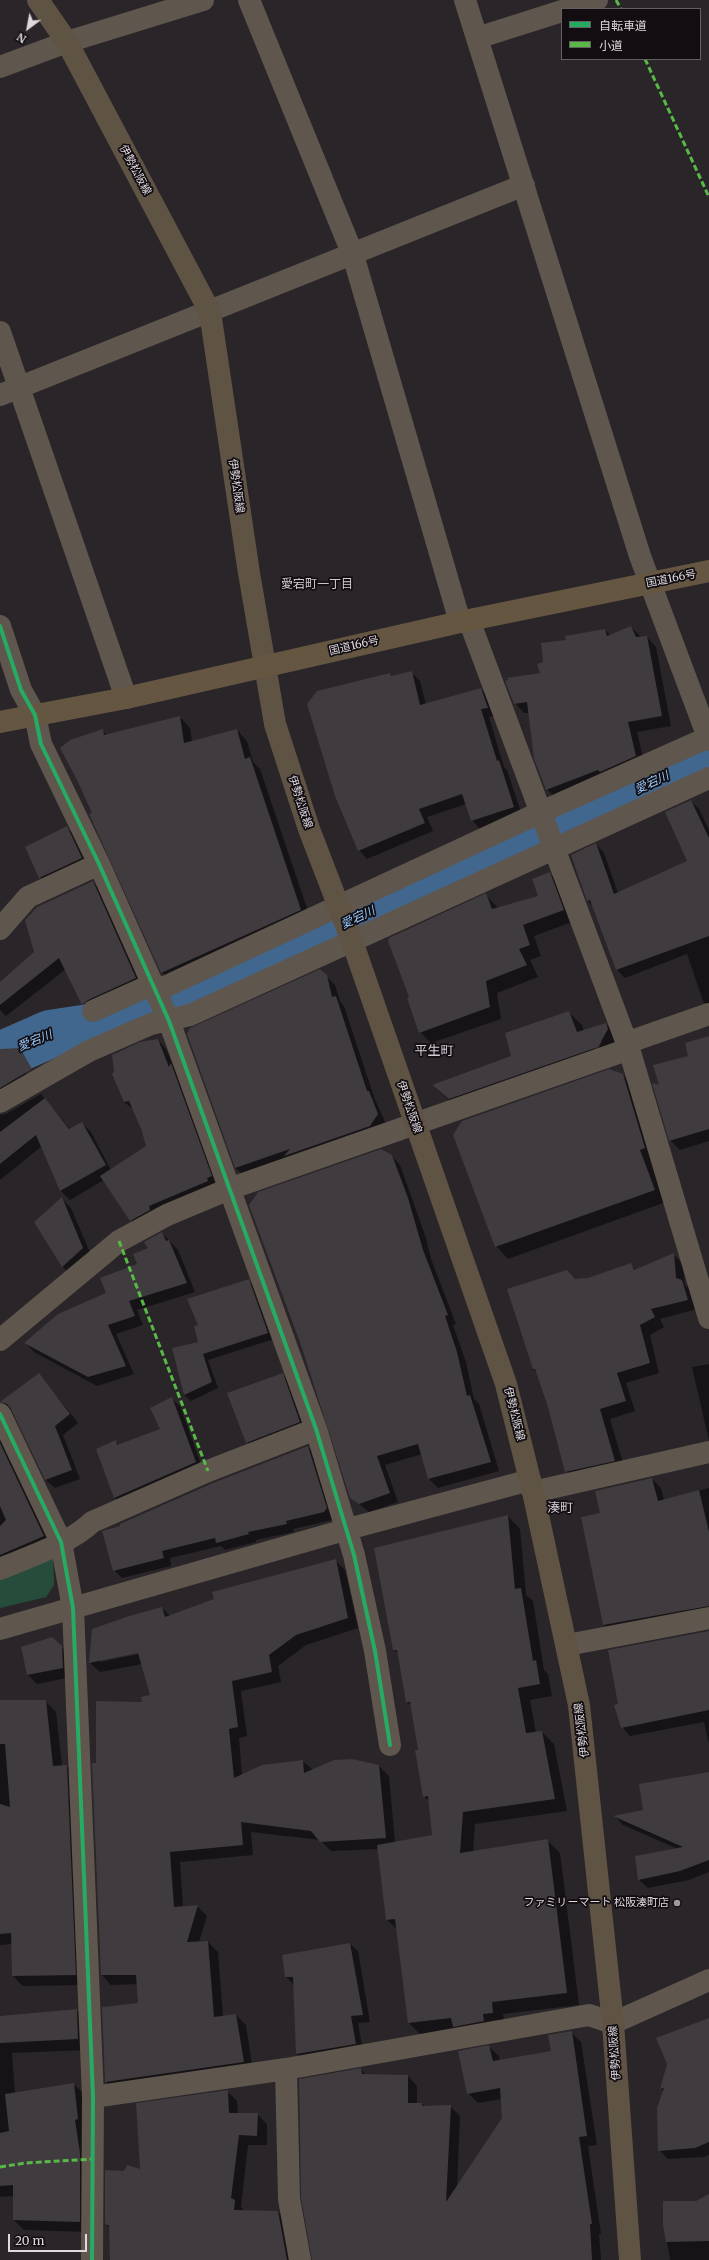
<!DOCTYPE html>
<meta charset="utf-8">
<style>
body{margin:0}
#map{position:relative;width:709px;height:2260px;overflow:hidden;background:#292529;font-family:Merriweather,"Noto Sans JP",serif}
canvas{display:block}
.legend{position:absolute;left:561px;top:8px;width:140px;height:52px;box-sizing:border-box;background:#110d11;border:1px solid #635f63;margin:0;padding:5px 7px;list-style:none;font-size:12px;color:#dfd9de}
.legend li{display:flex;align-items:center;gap:8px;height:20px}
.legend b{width:20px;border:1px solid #635f63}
.north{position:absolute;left:8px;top:8px;width:40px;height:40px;-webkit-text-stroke:3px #110d11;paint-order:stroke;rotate:212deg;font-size:11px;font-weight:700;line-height:16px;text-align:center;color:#dfd9de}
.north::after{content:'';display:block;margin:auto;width:14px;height:18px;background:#dfd9de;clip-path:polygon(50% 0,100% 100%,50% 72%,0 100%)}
.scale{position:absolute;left:8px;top:2234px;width:79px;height:18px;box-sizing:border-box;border:2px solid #dfd9de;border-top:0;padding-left:5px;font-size:12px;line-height:14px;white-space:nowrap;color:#dfd9de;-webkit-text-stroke:3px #110d11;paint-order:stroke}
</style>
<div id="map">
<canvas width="709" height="2260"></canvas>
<ul class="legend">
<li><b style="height:5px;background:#26ab63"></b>自転車道</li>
<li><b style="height:5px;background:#58b947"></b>小道</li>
</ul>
<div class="north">N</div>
<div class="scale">20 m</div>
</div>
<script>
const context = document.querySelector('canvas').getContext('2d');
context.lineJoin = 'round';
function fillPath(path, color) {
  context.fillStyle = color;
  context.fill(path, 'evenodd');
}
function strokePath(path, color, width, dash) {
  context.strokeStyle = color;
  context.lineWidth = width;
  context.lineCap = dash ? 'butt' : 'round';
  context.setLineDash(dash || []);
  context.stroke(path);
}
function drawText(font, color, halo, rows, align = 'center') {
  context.font = font + ' Merriweather,"Noto Sans JP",serif';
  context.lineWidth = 3.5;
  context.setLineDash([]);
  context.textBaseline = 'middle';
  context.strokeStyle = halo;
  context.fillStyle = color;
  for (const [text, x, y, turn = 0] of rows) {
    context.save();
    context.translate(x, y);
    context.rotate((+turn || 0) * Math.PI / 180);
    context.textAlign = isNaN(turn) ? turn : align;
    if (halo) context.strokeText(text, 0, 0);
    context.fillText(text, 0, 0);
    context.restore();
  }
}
fillPath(new Path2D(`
 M 53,1556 L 54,1585 L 46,1597 L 0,1608 L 0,1580 Z`), '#264d3c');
fillPath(new Path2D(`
 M 631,627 L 641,637 L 647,637 L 656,647 L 671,726 L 637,732 L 645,766 L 556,799 L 547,789 L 529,713 L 524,713 L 515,703 L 541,674 L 544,663 L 568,641 L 605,630 L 611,636 Z
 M 411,672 L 420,681 L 426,705 L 481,689 L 489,697 L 496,716 L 489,717 L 504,767 L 507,770 L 522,815 L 480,829 L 472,820 L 466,804 L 427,817 L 433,831 L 367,859 L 359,850 L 390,674 L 393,677 Z
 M 180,717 L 190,728 L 192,742 L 237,730 L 247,741 L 253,762 L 260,769 L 311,920 L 173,983 L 162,972 L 90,815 L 93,814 L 78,779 L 102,730 L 107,735 Z
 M 691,801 L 699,809 L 709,830 L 709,1007 L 703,1001 L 687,954 L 625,978 L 617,970 L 593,906 L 588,901 L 573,855 L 596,844 L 604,853 L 618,893 L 688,862 Z
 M 66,827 L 76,836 L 91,867 L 49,887 L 40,877 Z
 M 550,874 L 561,885 L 575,921 L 534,936 L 541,956 L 530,960 L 538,977 L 497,993 L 501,1019 L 431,1043 L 420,1032 L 486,895 L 498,908 L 539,897 Z
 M 93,882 L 102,891 L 145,987 L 92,1013 L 83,1004 L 66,969 L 6,1016 L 0,1010 L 0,984 L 35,952 Z
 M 326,976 L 335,985 L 340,1001 L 344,1006 L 374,1097 L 386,1124 L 245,1177 L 236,1168 L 188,1034 Z
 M 568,1012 L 582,1025 L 584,1031 L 606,1024 L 619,1037 L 621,1043 L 463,1112 L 433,1086 L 512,1056 ZM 599,1042 L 602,1042 L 596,1052 L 594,1050 Z
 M 709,1037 L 709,1141 L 680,1150 L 670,1140 L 661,1087 Z
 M 158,1040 L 166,1049 L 174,1067 L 179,1073 L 220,1185 L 139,1229 L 131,1220 L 104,1180 L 70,1200 L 61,1191 L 42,1146 L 0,1180 L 0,1115 L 6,1114 L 41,1094 L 70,1129 L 82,1123 L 91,1132 L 111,1170 L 147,1147 L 134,1110 L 124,1102 Z
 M 0,1068 L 24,1071 L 33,1082 L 0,1104 Z
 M 623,1075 L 635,1087 L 666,1202 L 508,1259 L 496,1246 Z
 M 391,1155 L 400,1165 L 426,1238 L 431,1259 L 456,1324 L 453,1325 L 466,1362 L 474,1399 L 479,1404 L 499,1471 L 438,1488 L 429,1479 L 422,1454 L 385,1465 L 398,1502 L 369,1512 L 351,1497 Z
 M 62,1199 L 71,1208 L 92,1257 L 72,1276 L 63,1267 L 36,1222 Z
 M 162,1233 L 178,1250 L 195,1292 L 137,1310 L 143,1325 L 116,1334 L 134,1374 L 97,1386 L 34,1352 L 26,1343 L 107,1294 L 138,1265 Z
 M 673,1254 L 683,1264 L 685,1285 L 692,1291 L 697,1309 L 660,1319 L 664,1327 L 650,1335 L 659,1373 L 626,1383 L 635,1411 L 610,1419 L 625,1470 L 576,1482 L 566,1471 L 549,1407 L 537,1373 L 533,1369 L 576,1280 L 589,1279 L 630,1265 L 636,1270 Z
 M 248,1280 L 254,1286 L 274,1339 L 208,1360 L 218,1388 L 191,1401 L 184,1395 L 173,1348 L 200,1343 L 199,1326 Z
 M 709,1364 L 709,1441 L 692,1367 Z
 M 39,1374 L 78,1423 L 63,1435 L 80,1479 L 55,1488 L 46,1480 L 14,1411 L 9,1410 L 1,1402 Z
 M 282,1374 L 291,1384 L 309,1431 L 256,1451 L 247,1442 Z
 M 172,1399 L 180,1406 L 203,1470 L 123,1505 L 115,1498 L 97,1450 L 115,1442 L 120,1446 L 161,1429 Z
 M 0,1436 L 52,1545 L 0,1567 Z
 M 308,1447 L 316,1455 L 332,1520 L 293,1529 L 294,1532 L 256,1540 L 256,1542 L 225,1550 L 221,1546 L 170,1558 L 171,1566 L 122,1578 L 114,1570 L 121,1527 Z
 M 652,1479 L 661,1488 L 664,1500 L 709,1488 L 709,1616 L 613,1634 L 604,1625 L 582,1518 L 602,1513 Z
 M 508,1516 L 520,1529 L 526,1595 L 533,1601 L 544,1670 L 548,1674 L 552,1696 L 530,1700 L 536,1733 L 542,1732 L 554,1744 L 567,1811 L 475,1824 L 473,1852 L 548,1841 L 560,1853 L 579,2005 L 503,2014 L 505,2025 L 421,2035 L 409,2023 L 397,1929 L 387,1920 L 378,1849 L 331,1851 L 320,1840 L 251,1832 L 253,1855 L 180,1862 L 183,1908 L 197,1906 L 207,1916 L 199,1942 L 208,1942 L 218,1952 L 223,2017 L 236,2015 L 246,2025 L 253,2071 L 116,2092 L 106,2082 L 103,2007 L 139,2004 L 138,1984 L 111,1985 L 102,1975 L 97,1764 L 143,1703 L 151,1696 L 142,1664 L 100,1672 L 90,1663 L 162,1608 L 170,1616 L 335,1560 L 345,1570 L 358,1628 L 306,1645 L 278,1666 L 281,1682 L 241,1691 L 247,1736 L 239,1738 L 242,1775 L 303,1761 L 313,1770 L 379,1766 L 389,1776 L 395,1843 L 433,1836 L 430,1802 L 424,1796 L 412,1706 L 407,1702 L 399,1654 L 394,1650 ZM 143,1651 L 144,1653 L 100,1662 L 100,1660 Z
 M 709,1632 L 709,1744 L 704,1722 L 630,1736 L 622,1727 Z
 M 61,1647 L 71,1656 L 72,1677 L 37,1684 L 28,1675 L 22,1648 Z
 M 0,1701 L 45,1701 L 56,1712 L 62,1766 L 67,1766 L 77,1776 L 85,1985 L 23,1986 L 13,1976 L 12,1944 L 0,1945 Z
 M 709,1774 L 709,1872 L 689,1880 L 648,1888 L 639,1880 L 678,1849 L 623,1825 L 615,1816 L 644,1811 Z
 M 350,1944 L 358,1951 L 370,2022 L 358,2023 L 363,2051 L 305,2061 L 297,2054 L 294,1985 L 286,1977 L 283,1956 Z
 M 76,2010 L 87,2021 L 88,2050 L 12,2053 L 15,2093 L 74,2084 L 84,2094 L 90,2232 L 24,2230 L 14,2220 L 14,2196 L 0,2197 L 0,2017 Z
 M 709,2019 L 709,2155 L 704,2157 L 668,2159 L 659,2150 L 664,2091 L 661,2089 L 668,2064 Z
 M 571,2032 L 581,2042 L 597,2145 L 588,2146 L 601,2234 L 599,2234 L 601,2260 L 313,2260 L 361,2069 L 366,2075 L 408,2076 L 417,2086 L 417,2104 L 422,2104 L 425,2107 L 450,2106 L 460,2116 L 457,2188 L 503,2118 L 502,2099 L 478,2103 L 468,2093 L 489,2047 L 499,2056 L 500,2061 L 553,2052 Z
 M 227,2091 L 237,2101 L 238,2114 L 257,2114 L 267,2124 L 267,2145 L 248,2145 L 241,2207 L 244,2211 L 278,2212 L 288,2221 L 295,2260 L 111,2260 L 110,2228 L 107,2225 L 124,2172 L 141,2170 Z
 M 709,2195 L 709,2260 L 670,2260 L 664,2224 Z`), '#0007');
strokePath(new Path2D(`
 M 0,1056 L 50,1034 L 96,1027 L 146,1006 L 174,1002 L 709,757`), '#42678e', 48);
fillPath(new Path2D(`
 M 631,626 L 636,637 L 647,636 L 662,716 L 628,722 L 636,756 L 600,772 L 598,770 L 546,790 L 534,759 L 527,702 L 514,704 L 505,681 L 508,680 L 507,678 L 540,673 L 537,664 L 543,662 L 541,643 L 566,640 L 565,636 L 605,629 L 607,636 Z
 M 412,671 L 420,705 L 481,688 L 488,708 L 481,709 L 497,761 L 499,760 L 514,807 L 471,821 L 462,794 L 419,809 L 425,823 L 358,851 L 335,796 L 307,704 L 317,691 L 390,673 L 391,676 Z
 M 180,716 L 184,743 L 237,729 L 245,759 L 250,757 L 301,910 L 161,973 L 89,814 L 92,813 L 77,780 L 60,748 L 70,740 L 103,729 L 104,735 Z
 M 691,800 L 709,838 L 709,936 L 616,970 L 590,900 L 587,901 L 571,855 L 596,843 L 614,894 L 687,861 L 665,812 Z
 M 67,826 L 82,858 L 39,878 L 25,847 Z
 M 550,872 L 564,910 L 523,925 L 530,945 L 519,949 L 527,965 L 486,981 L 490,1007 L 419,1033 L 407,998 L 409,997 L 388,941 L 389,938 L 486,893 L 492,909 L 538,896 L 532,879 Z
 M 93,881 L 136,978 L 88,1000 L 82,1005 L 59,958 L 0,1005 L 0,982 L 34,952 L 25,920 L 37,907 Z
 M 320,969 L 327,975 L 332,997 L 336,996 L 367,1091 L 369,1091 L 378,1114 L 370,1126 L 284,1156 L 290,1149 L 235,1168 L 187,1034 L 190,1028 Z
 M 569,1011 L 577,1032 L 606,1023 L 608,1029 L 598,1047 L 449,1099 L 432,1085 L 511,1056 L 505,1033 Z
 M 709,1036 L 709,1129 L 669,1141 L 652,1083 L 659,1085 L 653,1065 L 688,1056 L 685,1043 Z
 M 158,1039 L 169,1067 L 171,1063 L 212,1176 L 207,1178 L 208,1181 L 149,1206 L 150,1210 L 130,1221 L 100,1176 L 146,1146 L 141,1129 L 129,1101 L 124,1102 L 112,1074 L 114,1072 L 112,1055 L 140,1042 Z
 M 20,1048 L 32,1069 L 0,1088 L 0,1049 Z
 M 609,1069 L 623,1074 L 645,1148 L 640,1150 L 655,1190 L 495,1247 L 453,1135 L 462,1121 Z
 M 45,1098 L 69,1129 L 82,1122 L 106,1165 L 60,1191 L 36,1135 L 0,1164 L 0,1132 Z
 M 381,1149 L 392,1155 L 408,1198 L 423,1250 L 448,1315 L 445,1316 L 457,1352 L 467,1396 L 470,1395 L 491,1462 L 428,1479 L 418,1444 L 377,1456 L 390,1493 L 359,1504 L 350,1498 L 301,1345 L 249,1205 L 258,1192 Z
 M 62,1197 L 83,1248 L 62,1267 L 34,1222 Z
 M 162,1232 L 166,1241 L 169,1240 L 187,1283 L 129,1301 L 135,1316 L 108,1325 L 126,1366 L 88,1377 L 24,1343 L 58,1314 L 106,1293 L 100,1278 L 137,1264 L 133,1254 L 148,1248 L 144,1242 Z
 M 674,1253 L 676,1278 L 682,1280 L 688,1300 L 651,1309 L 655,1317 L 640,1325 L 650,1363 L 617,1373 L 626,1401 L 600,1409 L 615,1461 L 565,1472 L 548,1407 L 535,1369 L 533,1369 L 507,1289 L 567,1270 L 575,1279 L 588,1278 L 631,1263 L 634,1270 Z
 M 249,1279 L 268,1333 L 203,1354 L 212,1382 L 184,1395 L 172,1348 L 198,1342 L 194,1326 L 198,1325 L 187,1299 Z
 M 39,1373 L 70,1414 L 55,1426 L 72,1470 L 45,1480 L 11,1409 L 7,1404 L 0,1402 Z
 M 283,1373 L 300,1422 L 246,1443 L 227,1393 Z
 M 172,1397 L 196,1462 L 114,1498 L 96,1449 L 116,1440 L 117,1445 L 160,1429 L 150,1408 Z
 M 0,1443 L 44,1536 L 0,1555 L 0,1526 L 6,1520 L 0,1506 Z
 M 308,1446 L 327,1508 L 324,1512 L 286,1521 L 287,1524 L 248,1532 L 249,1534 L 216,1543 L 215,1538 L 162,1551 L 164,1558 L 113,1571 L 102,1531 L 120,1526 L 120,1524 L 213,1483 Z
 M 652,1478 L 658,1501 L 699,1490 L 709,1532 L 709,1606 L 603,1625 L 581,1517 L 600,1513 L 595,1491 Z
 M 508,1515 L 515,1589 L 521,1588 L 533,1661 L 536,1660 L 540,1684 L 518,1688 L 526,1733 L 542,1731 L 555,1799 L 463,1812 L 460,1853 L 548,1839 L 567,1993 L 492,2002 L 493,2013 L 483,2014 L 484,2021 L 453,2027 L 451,2018 L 408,2023 L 395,1919 L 386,1920 L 377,1845 L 432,1835 L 428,1796 L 423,1797 L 415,1750 L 418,1750 L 410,1702 L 406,1702 L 397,1650 L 393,1650 L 374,1548 Z
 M 336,1559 L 348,1618 L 296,1635 L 269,1655 L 272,1672 L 232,1681 L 238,1727 L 229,1729 L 234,1778 L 262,1765 L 303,1760 L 304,1773 L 334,1760 L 352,1759 L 379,1765 L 386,1838 L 320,1842 L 311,1831 L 241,1822 L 243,1845 L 170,1852 L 174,1907 L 198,1905 L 187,1942 L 208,1941 L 214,2017 L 236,2014 L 244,2062 L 105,2082 L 102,2007 L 138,2003 L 136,1975 L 101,1975 L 92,1763 L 96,1763 L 96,1701 L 142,1702 L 141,1697 L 150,1695 L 138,1653 L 89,1663 L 92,1629 L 129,1616 L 162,1607 L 165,1617 L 214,1599 L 212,1592 Z
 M 709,1631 L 709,1710 L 621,1728 L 614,1705 L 618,1704 L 608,1650 Z
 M 52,1637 L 62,1646 L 63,1668 L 27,1675 L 21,1647 Z
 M 0,1700 L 46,1700 L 53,1766 L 67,1765 L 76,1975 L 12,1976 L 11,1933 L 0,1934 L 0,1804 L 10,1807 L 5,1744 L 0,1744 Z
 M 709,1772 L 709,1860 L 680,1871 L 638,1880 L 635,1856 L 683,1847 L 613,1816 L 643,1810 L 639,1784 Z
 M 350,1943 L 363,2015 L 351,2016 L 356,2044 L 296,2054 L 293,1977 L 285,1977 L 282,1955 Z
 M 77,2009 L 78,2039 L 0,2043 L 0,2016 Z
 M 709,2018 L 709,2142 L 695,2148 L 658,2151 L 657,2108 L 664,2088 L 660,2089 L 667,2064 L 656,2038 Z
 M 572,2031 L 587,2136 L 579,2137 L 592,2224 L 590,2224 L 592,2260 L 312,2260 L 301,2198 L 299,2079 L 361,2068 L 362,2074 L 408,2075 L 408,2103 L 422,2103 L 422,2106 L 451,2105 L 446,2202 L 502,2118 L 500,2088 L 467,2094 L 458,2051 L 489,2045 L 493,2061 L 551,2051 L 548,2035 Z
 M 74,2083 L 78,2119 L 75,2120 L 80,2153 L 80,2222 L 13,2220 L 13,2185 L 0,2186 L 0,2133 L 9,2131 L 5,2094 Z
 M 228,2090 L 229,2113 L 258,2113 L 257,2136 L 239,2135 L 231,2198 L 235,2200 L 234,2210 L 278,2211 L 287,2260 L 110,2260 L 109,2225 L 106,2225 L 105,2222 L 105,2170 L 124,2171 L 127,2165 L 140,2169 L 136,2103 Z
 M 709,2194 L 709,2241 L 666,2242 L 663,2225 L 663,2201 L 696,2201 Z`), '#3f3b3f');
strokePath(new Path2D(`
 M 249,0 L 353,255 L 460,622
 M 465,0 L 640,556 L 709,740
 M 569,9 L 597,0
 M 477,38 L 562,11
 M 0,67 L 67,42 L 203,0
 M 0,332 L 126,698
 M 0,395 L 524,185
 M 469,620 L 629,1049 L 709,1318
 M 0,626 L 21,690 L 35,715 L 41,744 L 99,864 L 169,1021 L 316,1429 L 354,1555 L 375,1651 L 390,1745
 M 0,929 L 28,897 L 99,864
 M 156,991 L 539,813 L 709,737
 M 93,1011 L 153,984
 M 626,1043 L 709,1014
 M 0,1102 L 89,1051 L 151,1024 L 190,1015 L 709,778
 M 0,1340 L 119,1241 L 167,1215 L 229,1189 L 629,1049
 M 0,1414 L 61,1542 L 73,1608 L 93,2097 L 92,2260
 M 533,1492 L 709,1452
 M 0,1569 C 28,1557 71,1543 92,1522 L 208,1471 L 316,1429
 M 0,1629 L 348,1529 L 530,1480
 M 567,1645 L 709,1618
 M 286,2069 L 289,2199 L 300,2260
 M 93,2097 L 286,2069 L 589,2015 L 613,2023 L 709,1980`), '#5f564d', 22);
strokePath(new Path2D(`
 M 38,0 L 67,42 L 210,312 L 249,573 L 275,724 L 309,829 L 352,941 L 506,1384 L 533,1492 L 579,1705 L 613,2023 L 630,2260`), '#5f5343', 22);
strokePath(new Path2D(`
 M 0,722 L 126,698 L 460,622 L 709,571`), '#655642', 22);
strokePath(new Path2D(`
 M 616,0 L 621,9
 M 645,59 L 709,197
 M 119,1241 L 208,1471
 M 0,2167 L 25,2163 L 93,2159`), '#58b947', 3, [6, 3]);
strokePath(new Path2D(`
 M 0,626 L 21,690 L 35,715 L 41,744 L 99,864 L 169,1021 L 316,1429 L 354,1555 L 375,1651 L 390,1745
 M 0,1414 L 61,1542 L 73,1608 L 93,2097 L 92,2260`), '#26ab63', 4);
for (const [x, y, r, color] of [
 [677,1903,4,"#9f9a9f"]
]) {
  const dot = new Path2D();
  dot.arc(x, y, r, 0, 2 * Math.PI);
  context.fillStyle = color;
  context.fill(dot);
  strokePath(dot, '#110d11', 1.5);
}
drawText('11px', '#dfd9de', '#110d11', [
 ["伊勢松阪線",135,170,62],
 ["伊勢松阪線",236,486,82],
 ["国道166号",671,579,-11],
 ["国道166号",354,646,-13],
 ["伊勢松阪線",300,802,72],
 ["伊勢松阪線",409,1107,71],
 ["伊勢松阪線",514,1414,76],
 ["伊勢松阪線",582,1730,-97],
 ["伊勢松阪線",615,2053,-94]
]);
drawText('11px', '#dfd9de', '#110d11', [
 ["ファミリーマート 松阪湊町店",669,1903]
], 'right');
drawText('12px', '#d7ccd6', '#110d11', [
 ["愛宕町一丁目",317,585]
]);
drawText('italic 12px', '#98c9fd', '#110d11', [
 ["愛宕川",652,783,-25],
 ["愛宕川",358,918,-25],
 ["愛宕川",35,1041,-22]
]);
drawText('13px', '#d7ccd6', '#110d11', [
 ["平生町",434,1051],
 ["湊町",560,1508]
]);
</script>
